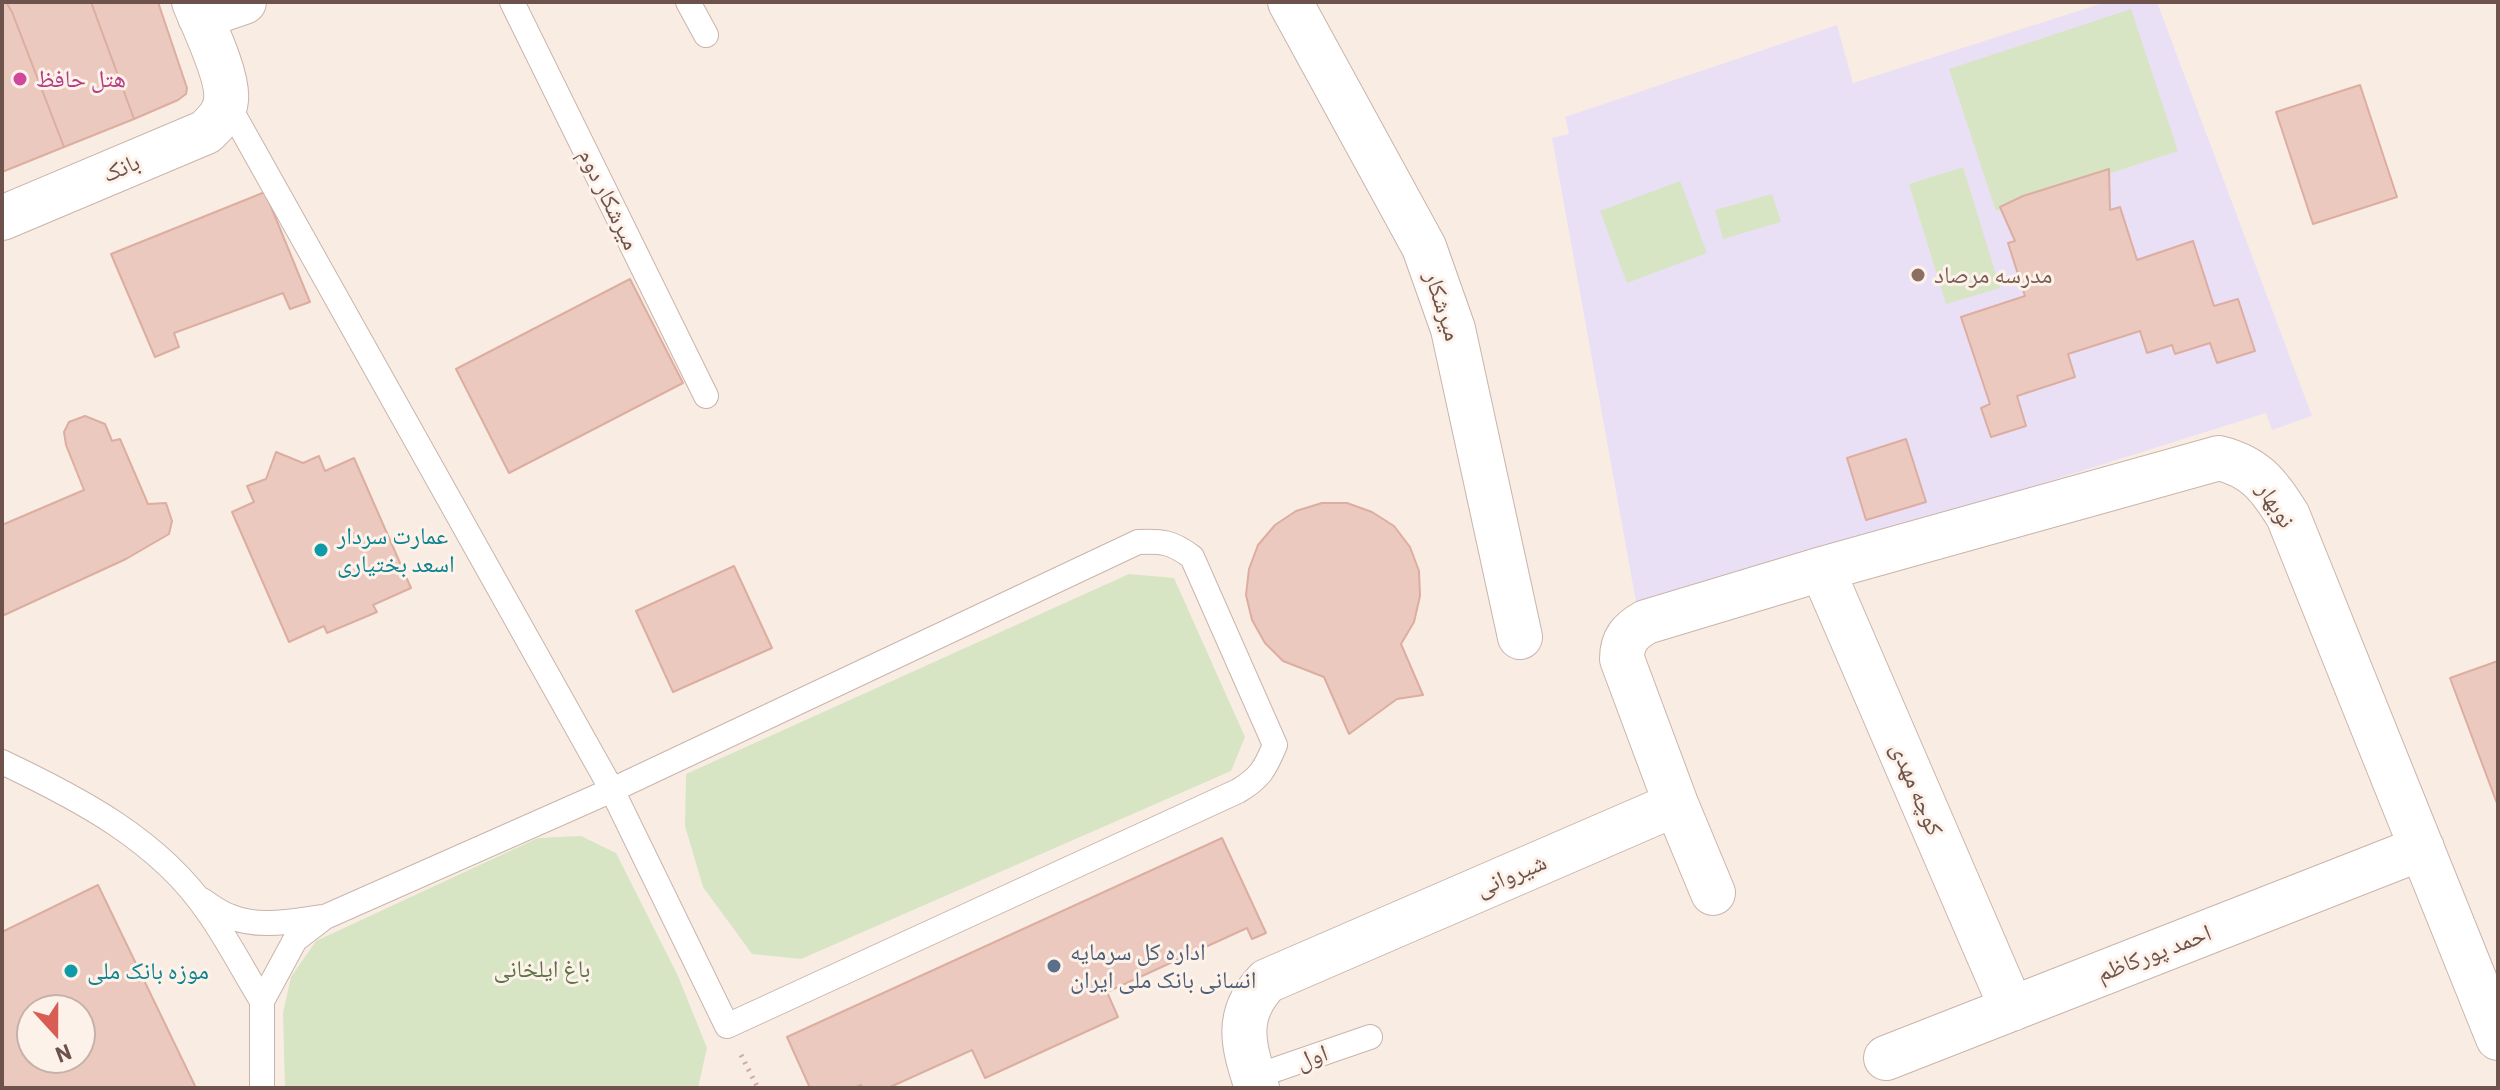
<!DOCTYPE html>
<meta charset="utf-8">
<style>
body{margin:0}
#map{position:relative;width:2500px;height:1090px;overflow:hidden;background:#f9ede3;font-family:Barlow,sans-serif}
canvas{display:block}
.frame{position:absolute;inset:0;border:4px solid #6e534c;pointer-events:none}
.north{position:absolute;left:16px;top:994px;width:80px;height:80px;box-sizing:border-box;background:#fdf2e9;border:2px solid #c4b2aa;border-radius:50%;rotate:159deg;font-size:22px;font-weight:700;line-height:32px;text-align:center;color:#6e534c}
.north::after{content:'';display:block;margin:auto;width:28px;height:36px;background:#d75d55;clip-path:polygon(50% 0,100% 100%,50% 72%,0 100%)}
</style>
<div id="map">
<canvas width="2500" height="1090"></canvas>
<div class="frame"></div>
<div class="north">N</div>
</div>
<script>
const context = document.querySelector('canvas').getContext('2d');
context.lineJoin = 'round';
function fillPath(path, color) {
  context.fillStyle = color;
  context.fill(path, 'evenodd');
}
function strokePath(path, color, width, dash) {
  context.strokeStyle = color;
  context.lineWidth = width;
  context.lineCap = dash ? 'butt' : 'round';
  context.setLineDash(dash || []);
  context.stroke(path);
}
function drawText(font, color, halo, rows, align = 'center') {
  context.font = font + ' Barlow,"Noto Naskh Arabic",sans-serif';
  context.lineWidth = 6;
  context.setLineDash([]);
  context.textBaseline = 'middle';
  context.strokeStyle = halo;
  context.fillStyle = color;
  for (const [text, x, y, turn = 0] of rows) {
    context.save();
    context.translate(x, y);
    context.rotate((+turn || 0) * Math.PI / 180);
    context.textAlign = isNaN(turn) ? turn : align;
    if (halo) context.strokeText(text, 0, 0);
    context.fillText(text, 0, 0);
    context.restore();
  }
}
fillPath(new Path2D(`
 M 2106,2 L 2157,2 L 2312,416 L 2272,430 L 2266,413 L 1983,502 L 1636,602 L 1552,138 L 1569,134 L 1565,117 L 1837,25 L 1853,83 Z`), '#eae0f5');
fillPath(new Path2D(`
 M 2131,9 L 2178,151 L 1996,211 L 1949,69 Z
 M 1963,167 L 2000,288 L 1946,304 L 1909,184 Z
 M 1680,181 L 1707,253 L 1627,283 L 1600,211 Z
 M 1772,194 L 1781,222 L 1723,239 L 1715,210 Z
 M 1129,574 L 1174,578 L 1245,737 L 1231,771 L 801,959 L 752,954 L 703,887 L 685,826 L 686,774 Z
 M 581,836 L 616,853 L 678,976 L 707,1048 L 698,1088 L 285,1088 L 283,1013 L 291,977 L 316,941 L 538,838 Z`), '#d7e5c4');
const building = new Path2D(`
 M 2,2 L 6,2 L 12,12 L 64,147 L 2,172 Z
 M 6,2 L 91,2 L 134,119 L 64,147 L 12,12 Z
 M 91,2 L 158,2 L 187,88 L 186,94 L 178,100 L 134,119 Z
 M 2360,85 L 2397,197 L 2313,224 L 2276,112 Z
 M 2109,169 L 2110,210 L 2120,207 L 2137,260 L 2193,241 L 2214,306 L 2238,299 L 2255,351 L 2217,363 L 2210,343 L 2175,354 L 2172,345 L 2147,353 L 2140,331 L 2068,354 L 2075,377 L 2017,396 L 2026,426 L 1991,437 L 1981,408 L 1990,404 L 1961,317 L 2025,296 L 2008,243 L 2015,241 L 2000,207 L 2023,196 Z
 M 265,192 L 310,302 L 290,309 L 283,293 L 174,333 L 179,347 L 155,357 L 111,254 Z
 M 630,279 L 683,383 L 509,473 L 456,369 Z
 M 85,416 L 105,424 L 112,441 L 120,439 L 148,504 L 166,503 L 172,521 L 169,534 L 126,559 L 2,616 L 2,525 L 84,490 L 66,445 L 64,432 L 69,422 Z
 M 1906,439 L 1926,502 L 1866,520 L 1847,458 Z
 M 276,452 L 303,463 L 319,456 L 325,471 L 354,458 L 411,588 L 373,605 L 377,612 L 327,633 L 324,626 L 289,642 L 232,512 L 254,502 L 247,486 L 266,479 Z
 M 1322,503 L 1347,503 L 1372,512 L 1394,526 L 1410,547 L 1419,571 L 1420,596 L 1414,622 L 1401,644 L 1423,695 L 1397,699 L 1349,734 L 1324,677 L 1283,661 L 1265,643 L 1252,620 L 1246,595 L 1249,569 L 1258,545 L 1275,525 L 1296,511 Z
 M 734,566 L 772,648 L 673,692 L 636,611 Z
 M 2498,661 L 2498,806 L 2450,678 Z
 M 1222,838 L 1266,933 L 1252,939 L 1247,928 L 1107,992 L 1118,1017 L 985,1078 L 972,1050 L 888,1088 L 863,1088 L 861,1085 L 854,1088 L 810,1088 L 787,1037 Z
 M 98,885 L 196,1088 L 2,1088 L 2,932 ZM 32,1010 L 80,1010 L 80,1058 L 32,1058 Z`);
fillPath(building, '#ecc9be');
strokePath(building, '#dcada0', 2);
const lane = new Path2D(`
 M 512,2 L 706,396
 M 688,2 L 706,35
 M 226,101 L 612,790 L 1138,542 C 1163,541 1172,542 1192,557 L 1275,745 C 1265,769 1260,778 1238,791 L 727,1026 L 612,790 L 325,917 L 295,940 L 262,1001 L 262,1088
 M 2,762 C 78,798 159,840 208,912 C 228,940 244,972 262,1001
 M 202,900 C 211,906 220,913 229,916 C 259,929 293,921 324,917
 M 1254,1077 L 1370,1037`);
const street = new Path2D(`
 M 1290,2 L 1424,247 L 1453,329 L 1520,637
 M 200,17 L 244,2
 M 2,218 L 206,132 C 215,123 225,114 226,100 C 229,77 204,26 194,2
 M 1822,569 L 2012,1009
 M 1676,804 L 1713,893
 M 1886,1058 L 2422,848
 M 1257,1088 C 1244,1047 1233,1016 1267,981 L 1676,804 L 1622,659 C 1622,640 1630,631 1646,622 L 1822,569 L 2219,458 C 2255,467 2269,485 2288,516 L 2498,1038`);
strokePath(lane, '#c9b4ab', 26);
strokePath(street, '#c9b4ab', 46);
strokePath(new Path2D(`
 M 741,1055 L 758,1088`), '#d0aca2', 5, [2, 6]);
strokePath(lane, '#fff', 24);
strokePath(street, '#fff', 44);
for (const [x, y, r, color] of [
 [20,79,8,"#d1479c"],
 [1918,275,8,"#8d6e63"],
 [321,550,8,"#0f9aa8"],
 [1054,966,8,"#5c6f8a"],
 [71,971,8,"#0f9aa8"]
]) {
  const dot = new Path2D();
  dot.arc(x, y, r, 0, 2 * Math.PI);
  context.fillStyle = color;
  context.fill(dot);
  strokePath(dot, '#fdf2e9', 3);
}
drawText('24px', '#b23c85', '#fdf2e9', [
 ["هتل حافظ",36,79]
], 'left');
drawText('24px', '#6e534c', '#fdf2e9', [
 ["بانک",121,168,-23],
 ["میرشکار دوم",609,199,64],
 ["میرشکار",1443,306,72],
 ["نوبهار",2276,505,57],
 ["کوچه مهدی",1917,789,67],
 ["شیروانی",1511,875,-23],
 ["احمد پورکاظم",2154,953,-21],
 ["اول",1312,1057,-19]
]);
drawText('24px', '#785e54', '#fdf2e9', [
 ["مدرسه مرصاد",1934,275]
], 'left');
drawText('24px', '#0d838f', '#fdf2e9', [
 ["عمارت سردار",337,536],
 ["اسعد بختیاری",337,564],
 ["موزه بانک ملی",87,971]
], 'left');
drawText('24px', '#4e5e75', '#fdf2e9', [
 ["اداره کل سرمایه",1070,952],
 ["انسانی بانک ملی ایران",1070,980]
], 'left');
drawText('24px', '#5b7346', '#fdf2e9', [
 ["باغ ایلخانی",542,969]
]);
</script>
